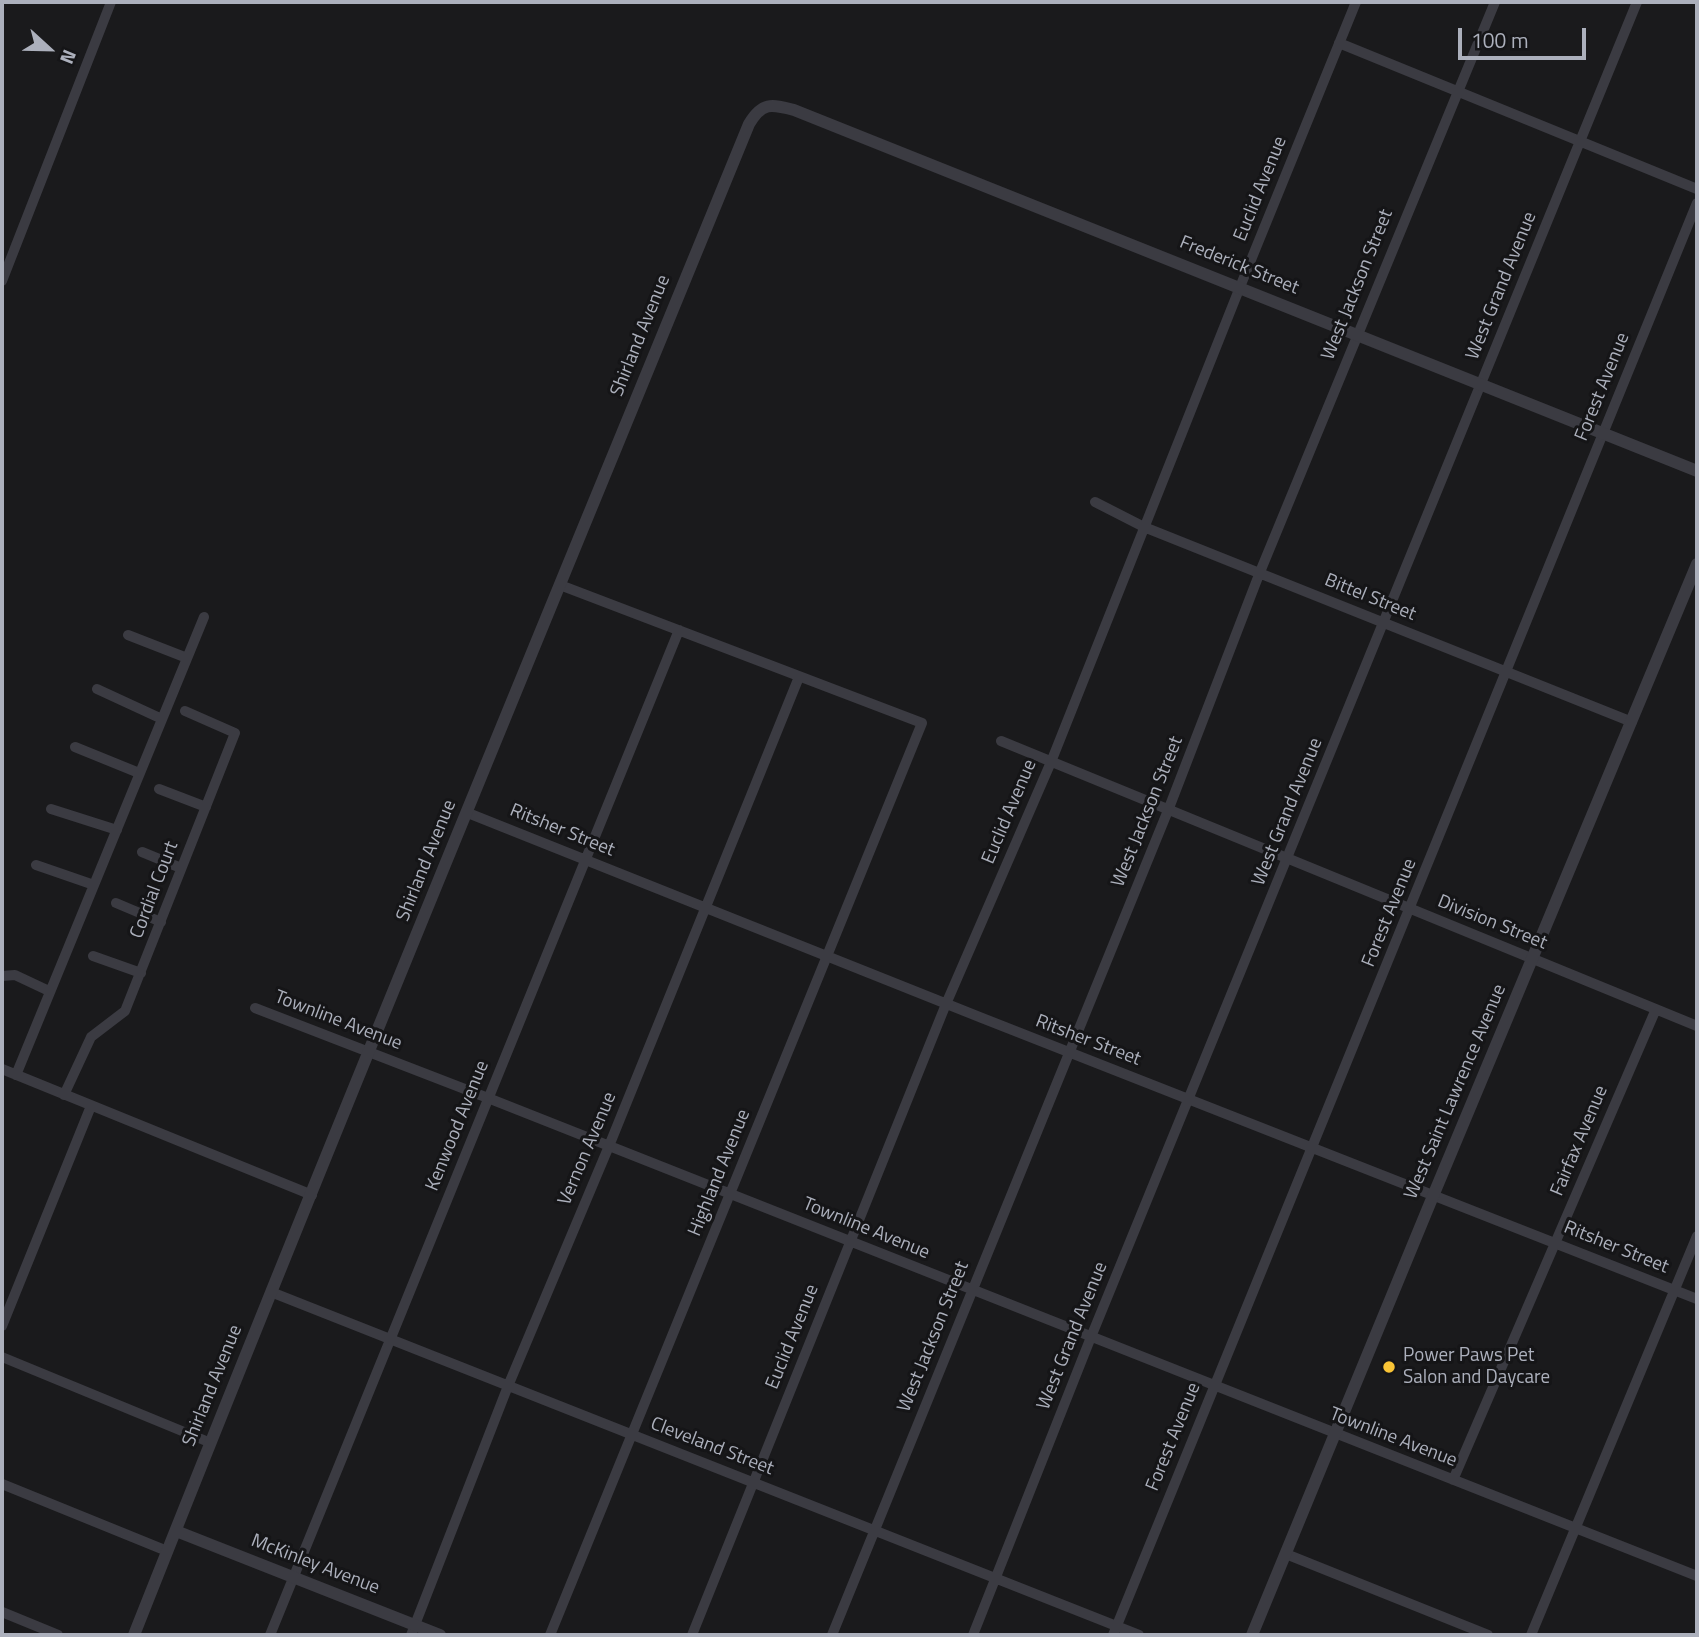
<!DOCTYPE html>
<style>
body{margin:0}
#map{position:relative;width:1699px;height:1637px;overflow:hidden;background:#1a1a1c;font-family:"Titillium Web",sans-serif}
canvas{display:block}
.frame{position:absolute;inset:0;border:4px solid #acb0bc;pointer-events:none}
.north{position:absolute;left:14px;top:14px;width:70px;height:70px;-webkit-text-stroke:5px #151517;paint-order:stroke;rotate:112deg;font-size:19px;font-weight:700;line-height:28px;text-align:center;color:#acb0bc}
.north::after{content:'';display:block;margin:auto;width:24px;height:32px;background:#acb0bc;clip-path:polygon(50% 0,100% 100%,50% 72%,0 100%)}
.scale{position:absolute;left:1458px;top:28px;width:128px;height:32px;box-sizing:border-box;border:4px solid #acb0bc;border-top:0;padding-left:9px;font-size:21px;line-height:24px;white-space:nowrap;color:#acb0bc;-webkit-text-stroke:5px #151517;paint-order:stroke}
</style>
<div id="map">
<canvas width="1699" height="1637"></canvas>
<div class="frame"></div>
<div class="north">N</div>
<div class="scale">100 m</div>
</div>
<script>
const context = document.querySelector('canvas').getContext('2d');
context.lineJoin = 'round';
function strokePath(path, color, width, dash) {
  context.strokeStyle = color;
  context.lineWidth = width;
  context.lineCap = dash ? 'butt' : 'round';
  context.setLineDash(dash || []);
  context.stroke(path);
}
function drawText(font, color, halo, rows, align = 'center') {
  context.font = font + ' "Titillium Web",sans-serif';
  context.lineWidth = 6;
  context.setLineDash([]);
  context.textBaseline = 'middle';
  context.strokeStyle = halo;
  context.fillStyle = color;
  for (const [text, x, y, turn = 0] of rows) {
    context.save();
    context.translate(x, y);
    context.rotate((+turn || 0) * Math.PI / 180);
    context.textAlign = isNaN(turn) ? turn : align;
    if (halo) context.strokeText(text, 0, 0);
    context.fillText(text, 0, 0);
    context.restore();
  }
}
strokePath(new Path2D(`
 M 1339,43 L 1697,189
 M 2,281 L 111,2
 M 1095,502 L 1144,527 L 1632,722
 M 128,635 L 187,658
 M 97,689 L 162,719
 M 1001,741 L 1697,1026
 M 75,747 L 139,773
 M 159,789 L 206,807
 M 51,809 L 117,830
 M 468,813 L 982,1018 L 1697,1299
 M 142,852 L 181,868
 M 36,865 L 94,885
 M 116,903 L 161,922
 M 93,956 L 141,973
 M 2,976 L 15,975 L 49,991
 M 255,1008 L 488,1098 L 1697,1576
 M 2,1069 L 312,1195
 M 16,1075 L 204,617
 M 64,1095 L 91,1037 L 125,1011 L 235,733 L 185,711
 M 271,1292 L 1139,1635
 M 2,1326 L 91,1106
 M 2,1357 L 211,1443
 M 1453,1480 L 1656,1009
 M 2,1484 L 167,1551
 M 1286,1554 L 1488,1635
 M 2,1612 L 58,1635
 M 270,1635 L 679,630
 M 411,1635 L 508,1386 L 609,1146 L 799,677
 M 550,1635 L 922,723 L 560,585
 M 692,1635 L 946,1004 L 1051,762 L 1240,287 L 1356,2
 M 832,1635 L 1169,808 L 1260,572 L 1495,2
 M 973,1635 L 1091,1337 L 1637,2
 M 1113,1635 L 1697,203
 M 1531,1635 L 1697,1236`), '#3b3b42', 10);
strokePath(new Path2D(`
 M 176,1531 L 440,1635
 M 134,1635 C 334,1130 543,627 749,124 C 762,102 771,104 794,110 L 1697,471
 M 1252,1635 L 1433,1196 L 1697,564`), '#3b3b42', 12);
for (const [x, y, r, color] of [
 [1389,1367,7,"#f9c436"]
]) {
  const dot = new Path2D();
  dot.arc(x, y, r, 0, 2 * Math.PI);
  context.fillStyle = color;
  context.fill(dot);
  strokePath(dot, '#151517', 2.5);
}
drawText('19px', '#acb0bc', '#151517', [
 ["Euclid Avenue",1261,189,-68],
 ["Frederick Street",1239,266,22],
 ["West Jackson Street",1358,285,-68],
 ["West Grand Avenue",1502,286,-68],
 ["Shirland Avenue",641,336,-68],
 ["Forest Avenue",1603,387,-68],
 ["Bittel Street",1370,598,22],
 ["Euclid Avenue",1010,812,-67],
 ["West Jackson Street",1148,812,-68],
 ["West Grand Avenue",1288,812,-68],
 ["Ritsher Street",562,831,22],
 ["Shirland Avenue",427,861,-68],
 ["Cordial Court",155,890,-69],
 ["Forest Avenue",1390,913,-68],
 ["Division Street",1492,923,22],
 ["Townline Avenue",338,1021,21],
 ["Ritsher Street",1088,1041,21],
 ["West Saint Lawrence Avenue",1456,1092,-67],
 ["Kenwood Avenue",458,1126,-68],
 ["Fairfax Avenue",1580,1141,-67],
 ["Vernon Avenue",588,1149,-67],
 ["Highland Avenue",720,1173,-68],
 ["Townline Avenue",866,1229,22],
 ["Ritsher Street",1616,1248,22],
 ["West Grand Avenue",1073,1336,-68],
 ["Euclid Avenue",793,1337,-68],
 ["West Jackson Street",934,1337,-68],
 ["Shirland Avenue",213,1386,-68],
 ["Forest Avenue",1174,1437,-68],
 ["Townline Avenue",1393,1438,21],
 ["Cleveland Street",712,1447,21],
 ["McKinley Avenue",315,1565,21]
]);
drawText('19px', '#acb0bc', '#151517', [
 ["Power Paws Pet",1403,1356],
 ["Salon and Daycare",1403,1378]
], 'left');
</script>
